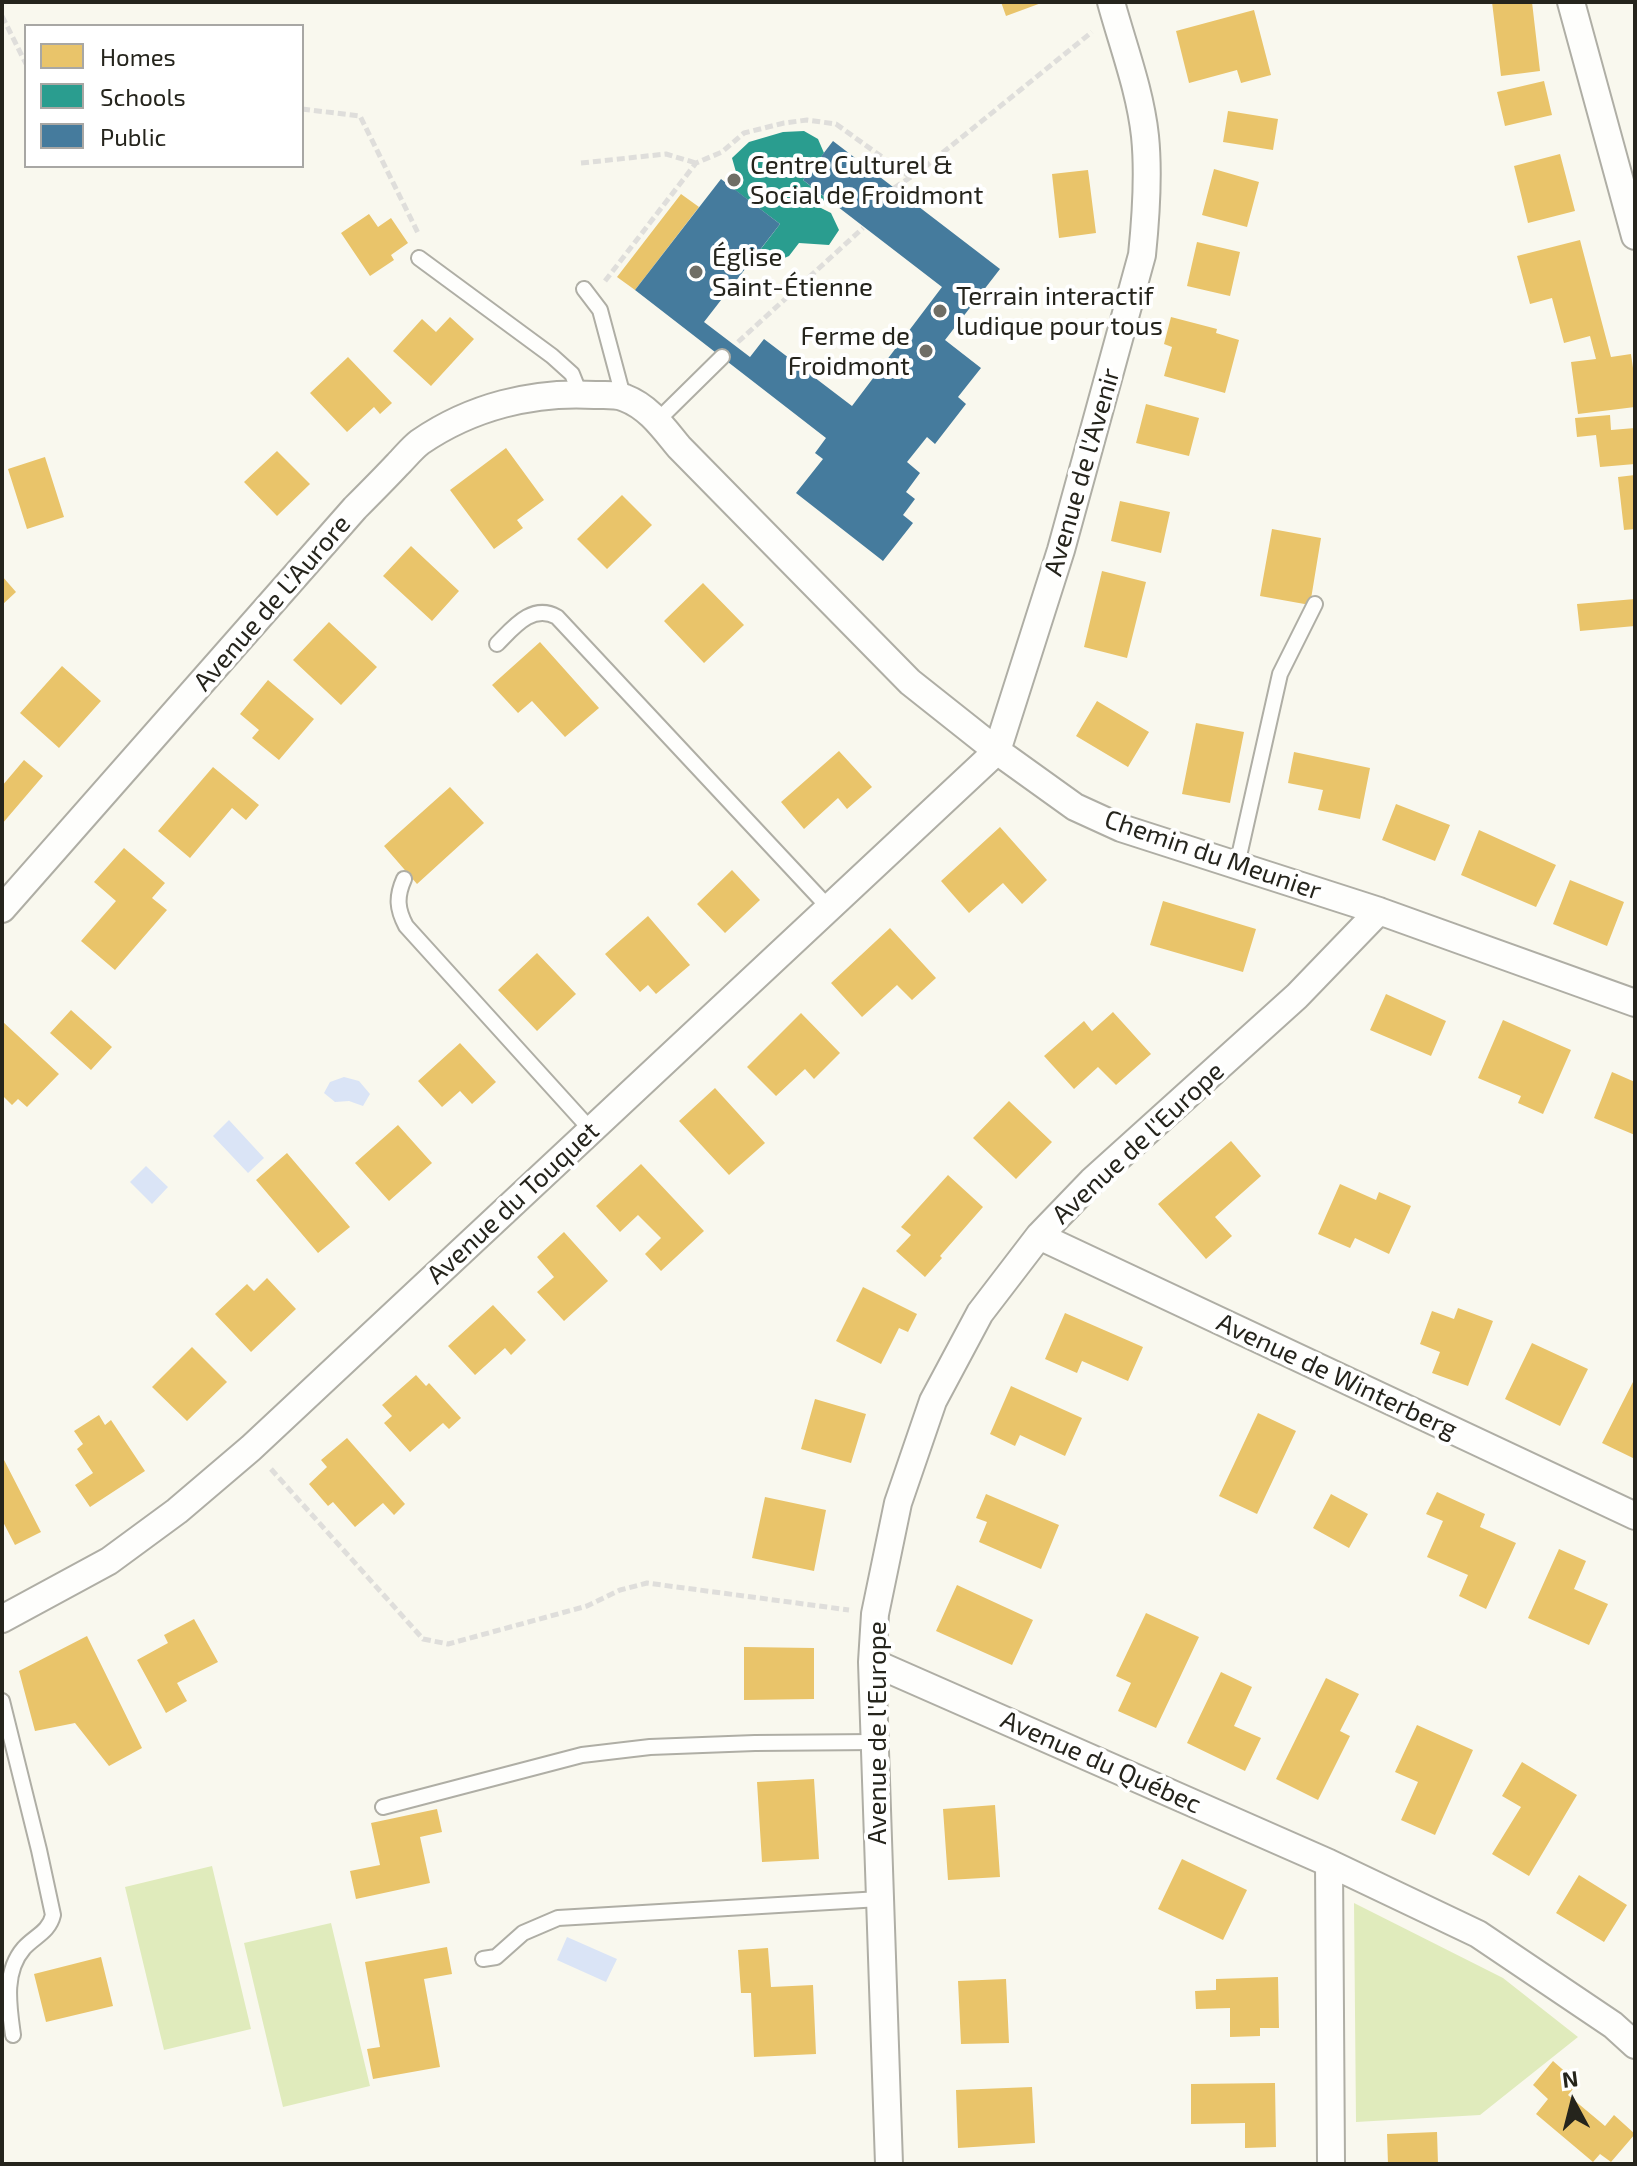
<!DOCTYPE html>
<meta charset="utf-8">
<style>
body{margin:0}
#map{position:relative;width:1637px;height:2166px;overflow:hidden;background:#f9f8ee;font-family:"Exo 2",sans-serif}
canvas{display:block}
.frame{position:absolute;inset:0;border:4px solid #25241c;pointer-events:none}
.legend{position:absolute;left:24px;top:24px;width:280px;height:144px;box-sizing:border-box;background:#fff;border:2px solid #a8a7a4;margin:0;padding:10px 14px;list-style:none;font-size:24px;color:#25241c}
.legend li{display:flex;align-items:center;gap:16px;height:40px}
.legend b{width:40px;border:2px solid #a8a7a4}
.north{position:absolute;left:1533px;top:2062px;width:80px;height:80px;-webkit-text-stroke:6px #fff;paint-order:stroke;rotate:353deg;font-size:22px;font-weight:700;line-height:32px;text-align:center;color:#25241c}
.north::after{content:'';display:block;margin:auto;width:28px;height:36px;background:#25241c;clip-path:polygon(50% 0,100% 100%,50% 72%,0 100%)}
</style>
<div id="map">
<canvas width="1637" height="2166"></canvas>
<div class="frame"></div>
<ul class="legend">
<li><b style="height:22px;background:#e9c46a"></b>Homes</li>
<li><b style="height:22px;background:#2a9d8f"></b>Schools</li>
<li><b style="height:22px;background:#457b9d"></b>Public</li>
</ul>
<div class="north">N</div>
</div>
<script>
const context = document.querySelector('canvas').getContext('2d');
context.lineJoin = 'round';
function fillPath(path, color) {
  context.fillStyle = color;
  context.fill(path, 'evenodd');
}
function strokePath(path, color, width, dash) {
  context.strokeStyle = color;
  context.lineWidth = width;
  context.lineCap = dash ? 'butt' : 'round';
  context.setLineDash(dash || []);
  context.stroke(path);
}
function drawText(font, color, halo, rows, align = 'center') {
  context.font = font + ' "Exo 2",sans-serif';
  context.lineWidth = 8;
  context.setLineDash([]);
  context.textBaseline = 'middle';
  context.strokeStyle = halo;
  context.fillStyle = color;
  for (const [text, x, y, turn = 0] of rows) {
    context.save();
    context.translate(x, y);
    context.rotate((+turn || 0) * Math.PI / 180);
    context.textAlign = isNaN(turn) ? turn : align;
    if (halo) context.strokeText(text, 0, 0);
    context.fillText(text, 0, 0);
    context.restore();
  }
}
fillPath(new Path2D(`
 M 212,1866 L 251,2029 L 164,2050 L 125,1887 Z
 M 1354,1903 L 1503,1978 L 1578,2037 L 1480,2115 L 1356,2122 Z
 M 331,1923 L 370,2086 L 283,2107 L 244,1943 Z`), '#e0ebbc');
fillPath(new Path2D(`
 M 344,1077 L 359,1081 L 370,1094 L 363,1106 L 349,1101 L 335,1102 L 324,1093 L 330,1082 Z
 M 229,1120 L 264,1158 L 248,1173 L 213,1136 Z
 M 146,1166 L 168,1187 L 152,1204 L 130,1182 Z
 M 567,1937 L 617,1959 L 606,1982 L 557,1960 Z`), '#dae4f6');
fillPath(new Path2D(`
 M 1001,2 L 1044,2 L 1006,16 Z
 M 1492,2 L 1532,2 L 1540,71 L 1501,76 Z
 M 1254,10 L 1271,75 L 1241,83 L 1237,70 L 1189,83 L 1176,31 Z
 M 1544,81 L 1552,115 L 1505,126 L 1497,92 Z
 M 1228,111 L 1278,119 L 1273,150 L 1223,142 Z
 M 1560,154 L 1575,211 L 1528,223 L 1514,166 Z
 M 1214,169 L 1259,182 L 1247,227 L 1202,215 Z
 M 1088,170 L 1096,233 L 1059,238 L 1052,174 Z
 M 681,194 L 699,207 L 635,290 L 617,277 Z
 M 369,214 L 378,227 L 391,218 L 408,243 L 391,255 L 394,260 L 370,276 L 341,233 Z
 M 1580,240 L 1611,357 L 1631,354 L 1635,382 L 1635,407 L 1578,414 L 1571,362 L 1596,359 L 1590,336 L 1564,343 L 1552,298 L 1530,304 L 1517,256 Z
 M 1197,242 L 1240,252 L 1230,296 L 1187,286 Z
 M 450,317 L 474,339 L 431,386 L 393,351 L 422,319 L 436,332 Z
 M 1171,317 L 1217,329 L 1216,333 L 1239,340 L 1225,393 L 1164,376 L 1172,347 L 1164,344 Z
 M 348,357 L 392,403 L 380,414 L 374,407 L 347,432 L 310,393 Z
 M 1146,404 L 1199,418 L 1189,456 L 1136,443 Z
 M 1610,415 L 1611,430 L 1635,428 L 1635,464 L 1600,467 L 1596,435 L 1577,437 L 1575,418 Z
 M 506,448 L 544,500 L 517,520 L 523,528 L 494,549 L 450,490 Z
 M 277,451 L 310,484 L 277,516 L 244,482 Z
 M 45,457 L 64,517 L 27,529 L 8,469 Z
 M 1635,475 L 1635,529 L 1624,530 L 1618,477 Z
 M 622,495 L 652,525 L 607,569 L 577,539 Z
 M 1120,501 L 1170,512 L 1161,553 L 1111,541 Z
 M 1272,529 L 1321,538 L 1310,605 L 1260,596 Z
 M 411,546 L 459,591 L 432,621 L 383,576 Z
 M 1102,571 L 1146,582 L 1127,658 L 1084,647 Z
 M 2,576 L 16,592 L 2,605 Z
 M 703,583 L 744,625 L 704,663 L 664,621 Z
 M 1635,599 L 1635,626 L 1580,631 L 1577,604 Z
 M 329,622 L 377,667 L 341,705 L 293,660 Z
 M 540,642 L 599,708 L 565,737 L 532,701 L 518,713 L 492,685 Z
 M 62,666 L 101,701 L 59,748 L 20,713 Z
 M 268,680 L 314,719 L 279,760 L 252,738 L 259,730 L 240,714 Z
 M 1097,701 L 1149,732 L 1128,767 L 1076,736 Z
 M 1196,723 L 1244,732 L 1230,803 L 1182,794 Z
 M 839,751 L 872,787 L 847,809 L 838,798 L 804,829 L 781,802 Z
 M 1294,752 L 1370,768 L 1360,819 L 1318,810 L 1323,790 L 1288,783 Z
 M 24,760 L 43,776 L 2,824 L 2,786 Z
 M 213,767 L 259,805 L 246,820 L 232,808 L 190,858 L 158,831 Z
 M 450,787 L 484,823 L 417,884 L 384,846 Z
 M 1396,804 L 1450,825 L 1435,861 L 1382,840 Z
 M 1000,827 L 1047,880 L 1022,904 L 1003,883 L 969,913 L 941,881 Z
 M 1479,830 L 1556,865 L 1536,907 L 1461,875 Z
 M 124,848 L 165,883 L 152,898 L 167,910 L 115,970 L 81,941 L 116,901 L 94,882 Z
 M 732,870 L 760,900 L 725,933 L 697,904 Z
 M 1570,880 L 1624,902 L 1607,946 L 1553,924 Z
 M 1163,901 L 1256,929 L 1243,972 L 1150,945 Z
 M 648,916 L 690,965 L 656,994 L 648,985 L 640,992 L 605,954 Z
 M 890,928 L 936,978 L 912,1000 L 897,985 L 862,1017 L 831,983 Z
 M 537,953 L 576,994 L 537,1031 L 498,990 Z
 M 1386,994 L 1446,1021 L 1431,1056 L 1370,1030 Z
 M 71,1010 L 112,1047 L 91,1070 L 50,1033 Z
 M 1113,1012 L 1151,1054 L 1116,1085 L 1098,1067 L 1074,1089 L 1044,1056 L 1084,1021 L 1092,1031 Z
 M 801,1013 L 840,1053 L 814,1079 L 805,1069 L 776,1096 L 747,1067 Z
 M 1503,1020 L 1571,1050 L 1543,1114 L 1518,1103 L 1521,1096 L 1478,1078 Z
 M 2,1021 L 59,1074 L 27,1107 L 18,1099 L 12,1105 L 2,1095 Z
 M 460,1043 L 496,1082 L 472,1104 L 460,1091 L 442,1107 L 418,1081 Z
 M 1612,1072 L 1635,1082 L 1635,1135 L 1594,1118 Z
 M 715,1088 L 765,1143 L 729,1175 L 679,1121 Z
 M 1009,1101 L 1052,1142 L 1016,1179 L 973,1138 Z
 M 398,1125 L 432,1163 L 389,1201 L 355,1163 Z
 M 1231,1141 L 1261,1176 L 1215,1217 L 1232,1236 L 1206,1259 L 1158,1204 Z
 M 287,1153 L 350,1227 L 318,1253 L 256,1180 Z
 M 641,1164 L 704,1231 L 661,1271 L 645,1254 L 661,1238 L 638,1215 L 620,1232 L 596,1206 Z
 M 948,1175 L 983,1207 L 940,1256 L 942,1258 L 925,1277 L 896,1251 L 911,1235 L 901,1227 Z
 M 1340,1184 L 1376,1200 L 1379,1192 L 1411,1206 L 1389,1254 L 1355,1238 L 1350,1248 L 1318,1234 Z
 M 564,1232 L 608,1281 L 564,1321 L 537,1292 L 554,1277 L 537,1257 Z
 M 267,1278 L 296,1309 L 251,1352 L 215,1314 L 247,1284 L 254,1291 Z
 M 863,1287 L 917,1314 L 908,1332 L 899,1328 L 881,1364 L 836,1341 Z
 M 493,1305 L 526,1340 L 511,1355 L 505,1348 L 475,1375 L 448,1346 Z
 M 1458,1308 L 1493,1321 L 1468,1386 L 1432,1373 L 1440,1352 L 1420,1344 L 1432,1311 L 1454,1319 Z
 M 1065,1313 L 1143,1347 L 1128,1381 L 1082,1361 L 1077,1373 L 1045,1359 Z
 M 1532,1343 L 1588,1369 L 1560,1426 L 1505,1399 Z
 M 192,1347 L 227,1382 L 187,1421 L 152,1387 Z
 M 416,1375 L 426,1386 L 429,1383 L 461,1418 L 449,1429 L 443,1423 L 410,1452 L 384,1423 L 392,1416 L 382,1405 Z
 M 1635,1378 L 1635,1459 L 1602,1443 Z
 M 1011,1386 L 1082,1418 L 1065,1456 L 1020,1435 L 1015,1446 L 990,1434 Z
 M 815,1399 L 866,1414 L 851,1463 L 801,1449 Z
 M 1258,1413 L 1296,1431 L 1257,1514 L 1219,1496 Z
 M 99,1415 L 105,1425 L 111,1420 L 145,1471 L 90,1507 L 75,1485 L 93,1473 L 77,1449 L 83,1444 L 74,1431 Z
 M 347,1438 L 405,1504 L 394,1515 L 383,1503 L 355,1527 L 333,1502 L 328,1506 L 309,1484 L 327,1467 L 321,1460 Z
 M 2,1456 L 41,1532 L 15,1545 L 2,1520 Z
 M 1437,1492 L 1485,1514 L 1480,1527 L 1516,1543 L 1486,1609 L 1459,1596 L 1468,1575 L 1427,1557 L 1443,1521 L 1426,1514 Z
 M 986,1494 L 1059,1525 L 1041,1569 L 979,1542 L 987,1522 L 976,1518 Z
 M 1331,1494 L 1368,1514 L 1349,1548 L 1313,1528 Z
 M 765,1497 L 826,1510 L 814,1571 L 752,1558 Z
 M 1559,1549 L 1586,1561 L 1574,1589 L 1608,1604 L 1589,1645 L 1528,1618 Z
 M 957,1585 L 1033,1620 L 1012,1665 L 936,1631 Z
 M 1146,1613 L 1199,1637 L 1156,1728 L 1118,1711 L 1131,1683 L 1116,1676 Z
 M 194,1619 L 218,1662 L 177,1683 L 187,1701 L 166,1713 L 137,1660 L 168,1643 L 164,1635 Z
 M 87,1636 L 142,1748 L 109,1766 L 75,1723 L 35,1731 L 19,1671 Z
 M 744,1647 L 814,1648 L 814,1699 L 744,1700 Z
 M 1221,1672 L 1252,1687 L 1234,1726 L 1261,1738 L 1245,1771 L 1187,1743 Z
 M 1326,1678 L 1359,1694 L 1340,1731 L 1350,1736 L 1318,1800 L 1276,1779 Z
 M 1417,1725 L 1473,1750 L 1435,1835 L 1401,1820 L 1418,1782 L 1395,1772 Z
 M 1522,1762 L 1577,1795 L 1529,1876 L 1492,1854 L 1521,1807 L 1502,1796 Z
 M 814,1779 L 819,1859 L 762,1862 L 757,1782 Z
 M 995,1805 L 1000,1877 L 948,1880 L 943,1809 Z
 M 437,1809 L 442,1832 L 420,1837 L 430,1883 L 356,1899 L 350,1871 L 380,1865 L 371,1823 Z
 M 1182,1859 L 1247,1890 L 1223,1940 L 1158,1909 Z
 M 1579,1875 L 1627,1905 L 1604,1942 L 1556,1913 Z
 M 447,1947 L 452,1974 L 424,1979 L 440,2067 L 373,2079 L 367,2049 L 380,2047 L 365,1962 Z
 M 768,1948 L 771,1987 L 813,1985 L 816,2054 L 754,2057 L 751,1993 L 741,1993 L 738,1950 Z
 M 101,1957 L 113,2006 L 46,2022 L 34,1974 Z
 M 1278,1977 L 1279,2028 L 1260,2028 L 1260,2036 L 1230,2037 L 1230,2008 L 1196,2009 L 1195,1991 L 1216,1990 L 1216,1979 Z
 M 1006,1979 L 1009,2043 L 961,2044 L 958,1981 Z
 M 1553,2061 L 1578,2083 L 1568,2095 L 1605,2126 L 1614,2115 L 1635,2134 L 1611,2162 L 1600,2154 L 1593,2162 L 1536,2114 L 1548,2099 L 1533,2085 Z
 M 1275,2083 L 1276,2147 L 1245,2148 L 1245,2123 L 1191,2124 L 1191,2084 Z
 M 1032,2087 L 1035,2143 L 958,2148 L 956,2090 Z
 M 1437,2132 L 1438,2164 L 1388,2164 L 1387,2134 Z`), '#e9c46a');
fillPath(new Path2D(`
 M 804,131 L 818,139 L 824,153 L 803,180 L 826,198 L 819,207 L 831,213 L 839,230 L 829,245 L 799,243 L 789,256 L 773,263 L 757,254 L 780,224 L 727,184 L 736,172 L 732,158 L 749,142 L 783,132 Z`), '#2a9d8f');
fillPath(new Path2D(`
 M 833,141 L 1000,269 L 945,340 L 981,368 L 958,397 L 966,404 L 935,444 L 927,437 L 907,462 L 920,473 L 906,492 L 915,499 L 903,515 L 913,523 L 883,561 L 796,493 L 823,459 L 815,453 L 826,438 L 635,290 L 721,179 L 780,224 L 704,322 L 750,357 L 764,339 L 852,406 L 942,287 L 803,180 Z`), '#457b9d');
const service = new Path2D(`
 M 419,258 L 552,356 L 572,374 L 580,394
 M 584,289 L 600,310 L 623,396
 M 657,421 L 722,357
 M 497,644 C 513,628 532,603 557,617 L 829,908
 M 1237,865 L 1280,674 L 1315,604
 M 404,879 C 396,897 397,909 406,926 L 591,1130
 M 2,1701 L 39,1850 L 53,1915 C 49,1932 35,1936 24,1948 C 3,1972 9,2006 13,2035
 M 383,1807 L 582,1755 L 650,1747 L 755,1743 L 874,1742
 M 483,1959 L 496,1957 L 523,1933 L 558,1918 L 880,1899`);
const minor = new Path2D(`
 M 1571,2 L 1635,236
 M 2,909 L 355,508 C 369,494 384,479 398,464 C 405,457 412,448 420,442 C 471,407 533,391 595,395 C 605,395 617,394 625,398 C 649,407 664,429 679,447 L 910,682 L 997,751 L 1075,807 L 1121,828 L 1379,911 L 1635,1003
 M 1039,1236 L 1635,1516
 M 2,1619 L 109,1561 L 177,1511 L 251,1448 L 997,751 L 1061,550 L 1142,255 C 1146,216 1149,175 1145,136 C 1140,90 1123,46 1111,2
 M 872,1662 L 1329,1863 L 1478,1934 L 1613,2025 L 1635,2045
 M 1329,1863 L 1331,2164
 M 889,2164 L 872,1662 L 875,1614 L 898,1503 L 933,1401 L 980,1313 L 1039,1236 L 1092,1181 L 1297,996 L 1379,911`);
strokePath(service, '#afaea5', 18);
strokePath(minor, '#afaea5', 30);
strokePath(new Path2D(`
 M 2,16 L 26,64
 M 302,109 L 360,116 L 419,235
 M 581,163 L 666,154 L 696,163
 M 894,188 L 920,171 L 1092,32
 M 605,281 L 696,163 L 722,152 L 744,133 L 784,123 L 807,120 L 836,124 L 910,177
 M 738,342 L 863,228
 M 271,1469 L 423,1639 L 448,1644 L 587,1606 L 620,1590 L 647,1583 L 849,1610`), '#dfdedb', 5, [8, 4]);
strokePath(service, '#fefefc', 14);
strokePath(minor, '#fefefc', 26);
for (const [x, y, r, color] of [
 [734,180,8,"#6f6e66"],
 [696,272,8,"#6f6e66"],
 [940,311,8,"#6f6e66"],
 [926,351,8,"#6f6e66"]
]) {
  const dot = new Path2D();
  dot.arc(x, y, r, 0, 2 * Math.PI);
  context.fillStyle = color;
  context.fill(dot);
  strokePath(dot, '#fff', 3);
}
drawText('26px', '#25241c', '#fff', [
 ["Centre Culturel &",750,165],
 ["Social de Froidmont",750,195],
 ["Église",712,257],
 ["Saint-Étienne",712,287],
 ["Terrain interactif",956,296],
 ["ludique pour tous",956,326],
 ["Ferme de",910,336,"right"],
 ["Froidmont",910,366,"right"]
], 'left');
drawText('26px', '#25241c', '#fff', [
 ["Avenue de l'Avenir",1082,472,-74],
 ["Avenue de L'Aurore",272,603,-49],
 ["Chemin du Meunier",1213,855,19],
 ["Avenue de l'Europe",1138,1143,-43],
 ["Avenue du Touquet",513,1203,-43],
 ["Avenue de Winterberg",1337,1376,25],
 ["Avenue de l'Europe",877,1733,-90],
 ["Avenue du Québec",1101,1762,24]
]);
</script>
